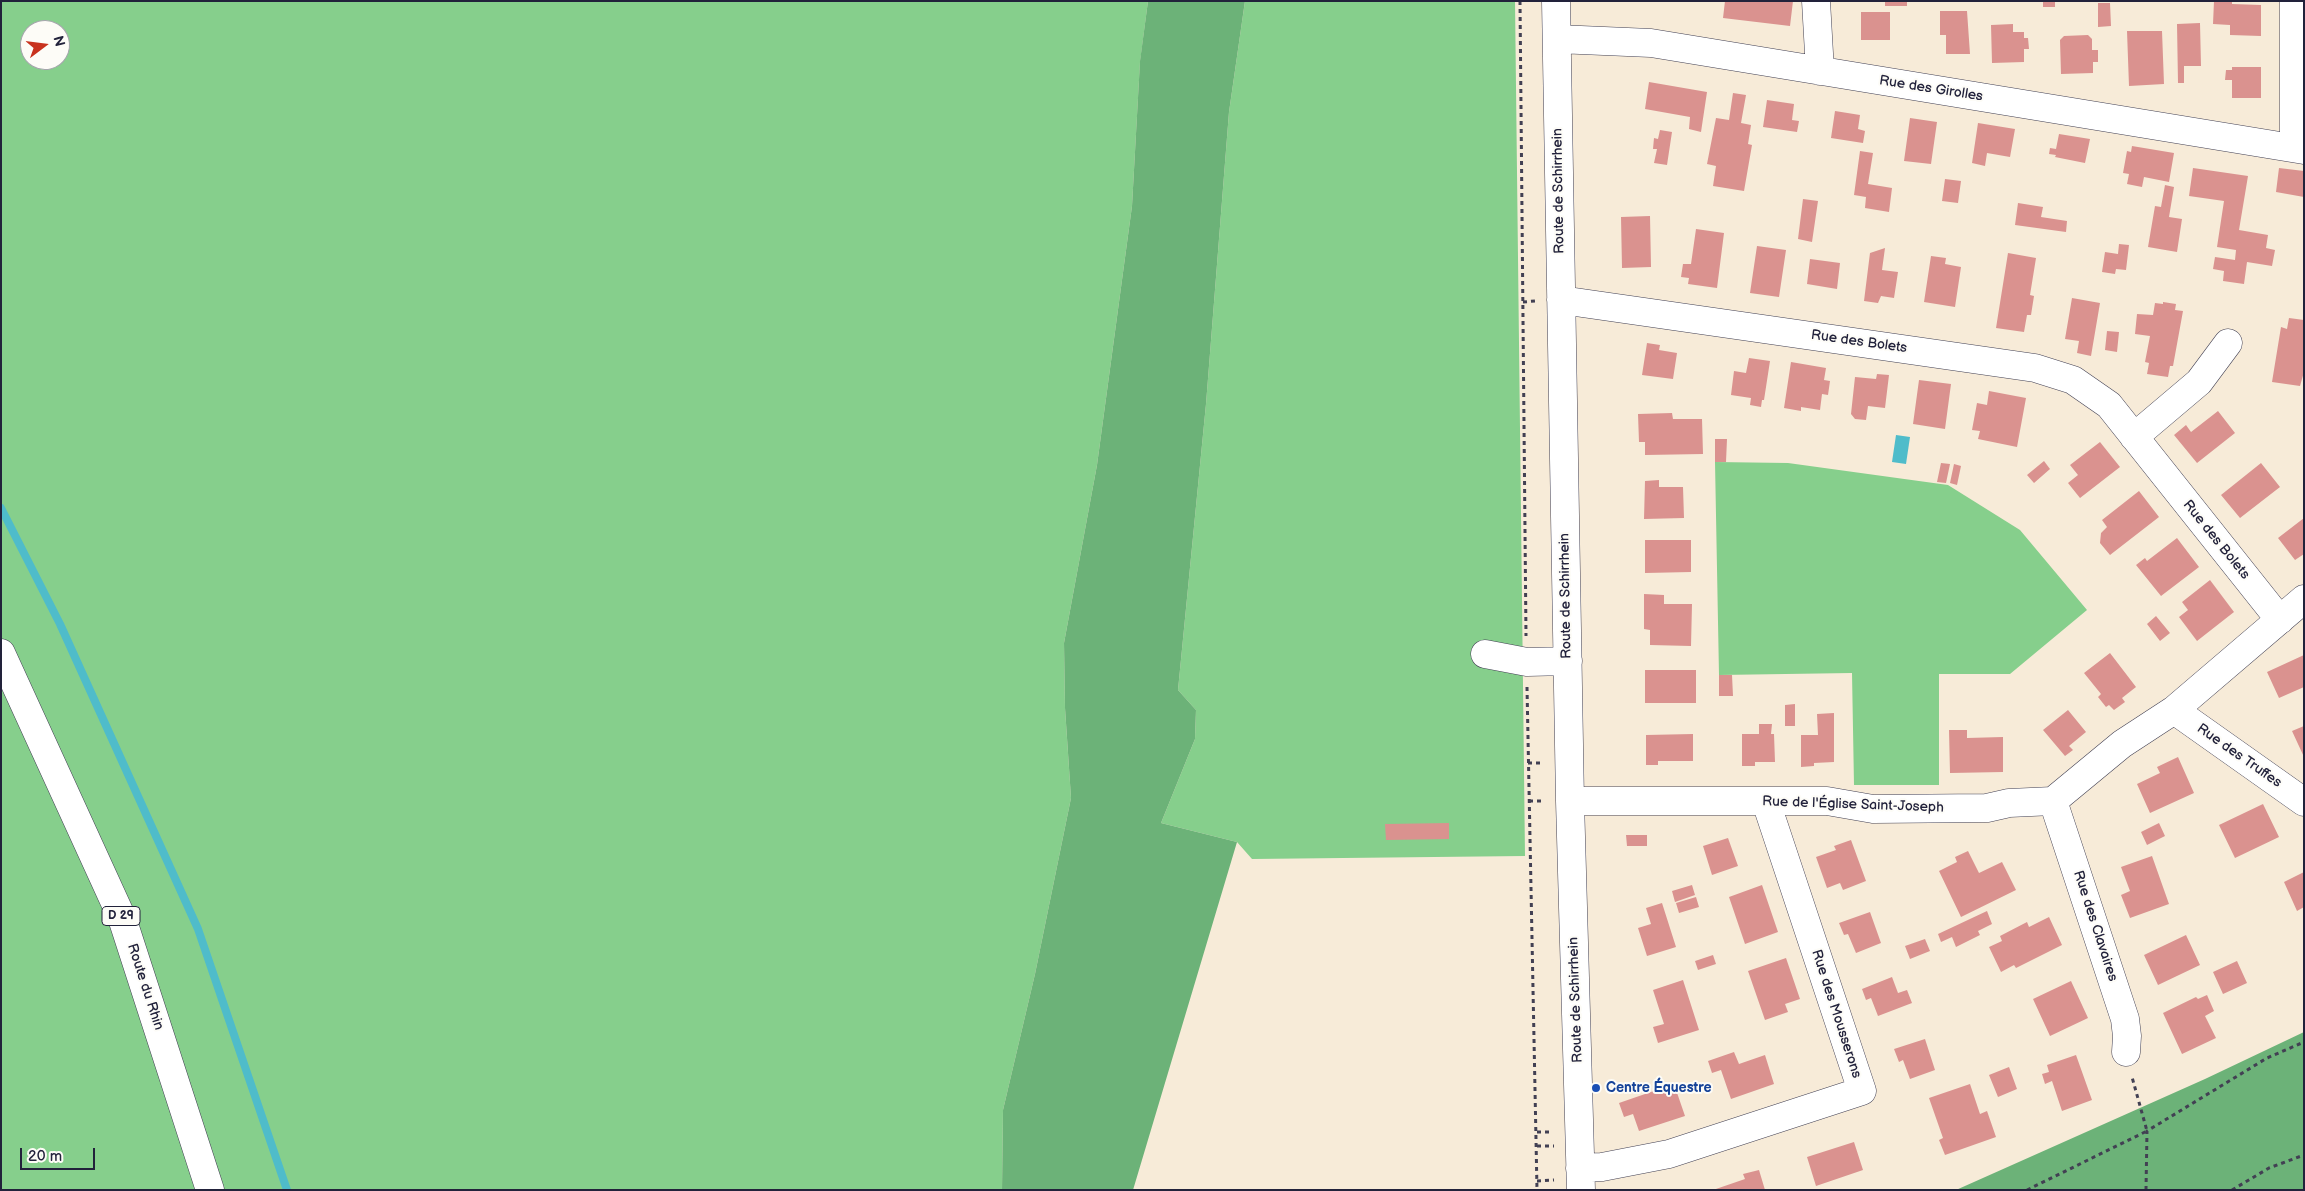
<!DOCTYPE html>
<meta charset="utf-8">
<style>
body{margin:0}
#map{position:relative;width:2305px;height:1191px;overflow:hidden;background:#f7ebd8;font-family:"Balsamiq Sans",sans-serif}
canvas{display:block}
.frame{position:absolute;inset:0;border:2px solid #22223b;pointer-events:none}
.north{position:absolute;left:20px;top:20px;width:50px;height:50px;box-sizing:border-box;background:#fdfcf7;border:1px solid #a5a5ac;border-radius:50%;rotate:75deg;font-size:14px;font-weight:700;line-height:20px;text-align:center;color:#22223b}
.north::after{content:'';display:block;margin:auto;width:18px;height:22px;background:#c8321e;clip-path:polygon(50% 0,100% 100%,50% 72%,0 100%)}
.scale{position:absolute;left:20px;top:1148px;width:75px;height:22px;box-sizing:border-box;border:2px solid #22223b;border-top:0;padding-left:6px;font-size:15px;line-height:18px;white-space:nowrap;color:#22223b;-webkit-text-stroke:4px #fdfcf7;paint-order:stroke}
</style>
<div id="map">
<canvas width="2305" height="1191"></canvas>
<div class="frame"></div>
<div class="north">N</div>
<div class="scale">20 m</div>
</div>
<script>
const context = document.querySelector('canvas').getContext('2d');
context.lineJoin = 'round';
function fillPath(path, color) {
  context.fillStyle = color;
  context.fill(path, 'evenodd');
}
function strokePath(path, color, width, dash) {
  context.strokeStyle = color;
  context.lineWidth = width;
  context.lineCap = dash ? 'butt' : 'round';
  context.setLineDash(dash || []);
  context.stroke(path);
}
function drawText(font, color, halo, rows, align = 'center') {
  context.font = font + ' "Balsamiq Sans",sans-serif';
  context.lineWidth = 4;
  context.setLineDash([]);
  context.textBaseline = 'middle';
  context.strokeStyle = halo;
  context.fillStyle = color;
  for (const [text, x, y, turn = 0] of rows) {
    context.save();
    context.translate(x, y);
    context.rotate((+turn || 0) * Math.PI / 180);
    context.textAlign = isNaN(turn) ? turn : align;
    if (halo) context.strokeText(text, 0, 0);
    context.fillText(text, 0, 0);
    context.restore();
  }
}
fillPath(new Path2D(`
 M 1,1 L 1148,1 L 1140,62 L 1132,206 L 1097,465 L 1064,643 L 1065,708 L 1071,798 L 1035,974 L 1003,1110 L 1002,1190 L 1,1190 ZM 30,30 L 60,30 L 60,60 L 30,60 Z
 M 1245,1 L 1515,1 L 1525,856 L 1252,859 L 1237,842 L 1161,823 L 1195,739 L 1196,710 L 1178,690 L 1206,404 L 1229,112 Z
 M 1715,462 L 1788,463 L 1948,485 L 2020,530 L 2087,610 L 2010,674 L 1939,674 L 1939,785 L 1854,785 L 1852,673 L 1719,675 Z`), '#86cf8c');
fillPath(new Path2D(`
 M 1148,1 L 1245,1 L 1229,112 L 1206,404 L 1178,690 L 1196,710 L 1195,739 L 1161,823 L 1237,842 L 1133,1190 L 1002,1190 L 1003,1110 L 1035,974 L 1071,798 L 1065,708 L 1064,643 L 1097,465 L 1132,206 L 1140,61 Z
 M 2304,1032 L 2304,1190 L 1956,1190 L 2205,1079 Z`), '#6cb278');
fillPath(new Path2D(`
 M 1896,435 L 1910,437 L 1906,464 L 1892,462 Z`), '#4fbcca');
strokePath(new Path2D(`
 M 1,508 L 60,624 L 198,929 L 287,1190`), '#4fbcca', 8);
fillPath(new Path2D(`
 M 1725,1 L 1793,1 L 1790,26 L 1723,18 Z
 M 1885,1 L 1907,1 L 1907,6 L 1885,6 Z
 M 2043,1 L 2055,1 L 2055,7 L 2043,7 Z
 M 2214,1 L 2232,1 L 2232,4 L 2261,5 L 2261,36 L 2230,35 L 2230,25 L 2213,24 Z
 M 2098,3 L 2110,3 L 2111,26 L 2098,27 Z
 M 1940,11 L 1967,11 L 1970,54 L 1946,54 L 1946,35 L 1940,35 Z
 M 1861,12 L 1890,12 L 1890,40 L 1861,40 Z
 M 2200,23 L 2201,66 L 2184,66 L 2184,83 L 2178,83 L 2177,24 Z
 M 2013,24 L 2013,32 L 2024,32 L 2024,38 L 2028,38 L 2029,49 L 2024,49 L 2024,62 L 1992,63 L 1991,25 Z
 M 2127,31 L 2162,31 L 2164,84 L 2129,86 Z
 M 2088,35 L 2092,39 L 2092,50 L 2098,50 L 2098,62 L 2093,62 L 2093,73 L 2061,74 L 2060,40 L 2064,36 Z
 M 2232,67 L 2261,67 L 2261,98 L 2232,98 L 2232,80 L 2225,80 L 2226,70 L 2232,70 Z
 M 1649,82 L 1707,92 L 1701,132 L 1689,129 L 1690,117 L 1645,109 Z
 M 1733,93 L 1746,95 L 1741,123 L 1751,125 L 1748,144 L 1752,145 L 1744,191 L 1713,186 L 1716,166 L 1707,164 L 1716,118 L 1729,120 Z
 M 1767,100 L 1794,104 L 1792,120 L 1799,121 L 1797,132 L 1763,127 Z
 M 1835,111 L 1860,115 L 1858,129 L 1865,131 L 1863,143 L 1831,138 Z
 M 1910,118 L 1937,122 L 1931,164 L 1904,161 Z
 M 1978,123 L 2015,129 L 2010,157 L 1987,153 L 1985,166 L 1972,163 Z
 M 1660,130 L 1672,132 L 1667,165 L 1654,163 L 1657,149 L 1653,149 L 1654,138 L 1658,139 Z
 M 2059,134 L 2090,139 L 2085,163 L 2055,157 L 2056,155 L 2049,154 L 2050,148 L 2056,149 Z
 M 2132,146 L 2174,153 L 2169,182 L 2144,177 L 2142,187 L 2127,184 L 2129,174 L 2123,173 L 2127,151 L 2131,152 Z
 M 1860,151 L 1873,153 L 1868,184 L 1892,188 L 1889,212 L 1865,208 L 1866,197 L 1854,195 Z
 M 2193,168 L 2248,176 L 2239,230 L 2268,235 L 2266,248 L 2275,250 L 2272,266 L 2247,262 L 2244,284 L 2223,281 L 2224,271 L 2213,269 L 2215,257 L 2235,260 L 2236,250 L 2217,247 L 2224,201 L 2189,196 Z
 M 2279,168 L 2304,171 L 2304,197 L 2276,192 Z
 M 1945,179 L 1961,181 L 1958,203 L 1942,201 Z
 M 2165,185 L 2174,187 L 2169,217 L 2182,219 L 2177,252 L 2148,247 L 2155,206 L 2161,207 Z
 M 1803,199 L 1818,201 L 1812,242 L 1798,239 Z
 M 2018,203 L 2043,207 L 2041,217 L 2067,221 L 2066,232 L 2015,225 Z
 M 1650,216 L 1651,267 L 1622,268 L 1621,217 Z
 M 1696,229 L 1724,233 L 1717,288 L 1688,284 L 1689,278 L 1681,277 L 1683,264 L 1691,264 Z
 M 2119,244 L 2129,245 L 2126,270 L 2116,269 L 2115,274 L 2102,272 L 2105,252 L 2118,254 Z
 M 1757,246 L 1786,250 L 1779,297 L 1750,293 Z
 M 1885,248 L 1882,270 L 1898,272 L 1894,298 L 1881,296 L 1878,303 L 1864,301 L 1870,253 Z
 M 2008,253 L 2036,258 L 2030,295 L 2034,296 L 2031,315 L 2027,315 L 2024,332 L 1996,328 Z
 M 1931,256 L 1946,258 L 1945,264 L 1961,267 L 1955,307 L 1924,302 Z
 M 1810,259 L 1840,263 L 1837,289 L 1807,284 Z
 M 2072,298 L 2100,303 L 2091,356 L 2077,353 L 2079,341 L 2065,339 Z
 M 2163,302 L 2176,304 L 2175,310 L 2183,311 L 2173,366 L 2170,366 L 2168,377 L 2147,374 L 2149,363 L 2145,362 L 2150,336 L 2135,334 L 2137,314 L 2153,315 L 2155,303 L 2163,304 Z
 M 2289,318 L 2304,320 L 2304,372 L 2300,386 L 2272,382 L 2281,327 L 2287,329 Z
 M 2107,331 L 2119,332 L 2117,352 L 2105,350 Z
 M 1647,343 L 1660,345 L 1659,350 L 1677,353 L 1673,379 L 1642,375 Z
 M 1749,358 L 1770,361 L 1764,400 L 1762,400 L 1761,407 L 1750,405 L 1751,398 L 1731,395 L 1734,371 L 1746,373 Z
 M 1791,362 L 1826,368 L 1824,380 L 1830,381 L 1828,395 L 1822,394 L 1820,410 L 1801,407 L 1801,411 L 1784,408 Z
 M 1877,374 L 1889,375 L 1885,408 L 1868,406 L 1866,420 L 1855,419 L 1851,414 L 1855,377 L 1876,379 Z
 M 1919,380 L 1951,384 L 1945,429 L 1913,424 Z
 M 1989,391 L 2026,398 L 2017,447 L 1978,439 L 1980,431 L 1972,430 L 1977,403 L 1987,405 Z
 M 2218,411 L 2235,433 L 2197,463 L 2174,435 L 2186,425 L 2191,432 Z
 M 1672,413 L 1673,419 L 1702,419 L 1703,454 L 1645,455 L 1645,442 L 1639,442 L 1638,414 Z
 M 1715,439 L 1727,439 L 1726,462 L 1715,462 Z
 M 2100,442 L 2120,467 L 2080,498 L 2068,483 L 2078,475 L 2070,465 Z
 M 2044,461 L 2050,469 L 2034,483 L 2027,475 Z
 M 1941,463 L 1950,464 L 1946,483 L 1937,482 Z
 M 2261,463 L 2280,487 L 2240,518 L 2221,495 Z
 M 1954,464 L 1961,466 L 1957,485 L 1950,483 Z
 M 1659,480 L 1659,487 L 1683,487 L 1684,518 L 1644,519 L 1645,481 Z
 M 2139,491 L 2159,517 L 2110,555 L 2100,543 L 2101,533 L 2107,527 L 2102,520 Z
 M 2304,518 L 2304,554 L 2295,560 L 2278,538 Z
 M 2177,538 L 2199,567 L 2161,596 L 2136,565 L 2145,558 L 2147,561 Z
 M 1645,540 L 1691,540 L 1691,572 L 1645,573 Z
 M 2210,580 L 2234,612 L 2197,641 L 2179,617 L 2188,610 L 2182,602 Z
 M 1644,594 L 1664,595 L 1664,604 L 1692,604 L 1691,646 L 1650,645 L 1650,630 L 1644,629 Z
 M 2156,616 L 2170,633 L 2160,641 L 2147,624 Z
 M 2110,653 L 2136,687 L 2122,698 L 2125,702 L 2114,710 L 2109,705 L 2106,707 L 2098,697 L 2101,694 L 2084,673 Z
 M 2304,655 L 2304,687 L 2279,698 L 2267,672 Z
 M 1645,670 L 1696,670 L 1696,703 L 1645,703 Z
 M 1719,675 L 1732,675 L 1733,696 L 1719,696 Z
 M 1795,704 L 1795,726 L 1785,726 L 1785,705 Z
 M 2068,710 L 2086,732 L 2069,746 L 2073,750 L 2065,756 L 2043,730 Z
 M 1834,713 L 1834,762 L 1814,763 L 1814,766 L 1801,767 L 1801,735 L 1818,735 L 1817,714 Z
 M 1759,724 L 1772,724 L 1771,734 L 1774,734 L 1775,762 L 1755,762 L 1755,766 L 1742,766 L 1742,734 L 1759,734 Z
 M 2304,726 L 2304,757 L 2292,731 Z
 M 1949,730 L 1967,730 L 1967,738 L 2003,737 L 2003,772 L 1950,773 Z
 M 1693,734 L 1693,761 L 1658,761 L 1658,765 L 1646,765 L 1646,735 Z
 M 2178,757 L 2194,793 L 2150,813 L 2137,784 L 2160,773 L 2157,767 Z
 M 2263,804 L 2279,837 L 2235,858 L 2219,825 Z
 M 1449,823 L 1449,839 L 1386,840 L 1385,824 Z
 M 2159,823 L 2165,836 L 2147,845 L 2141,832 Z
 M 1626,835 L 1647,835 L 1647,846 L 1627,846 Z
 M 1728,838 L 1738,866 L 1712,875 L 1703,846 Z
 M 1851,840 L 1866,881 L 1843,890 L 1840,883 L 1827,888 L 1816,857 L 1836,850 L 1834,846 Z
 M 1968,851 L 1979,873 L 2002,862 L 2016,890 L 1961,917 L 1939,871 L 1957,862 L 1955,857 Z
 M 2152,856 L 2169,904 L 2130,918 L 2121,895 L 2130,891 L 2121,867 Z
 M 2304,872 L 2304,907 L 2297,911 L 2284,882 Z
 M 1692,885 L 1695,895 L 1675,902 L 1672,891 Z
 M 1762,885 L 1778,932 L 1745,944 L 1729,897 Z
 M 1696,897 L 1699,907 L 1679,913 L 1676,903 Z
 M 1662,903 L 1676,947 L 1647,956 L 1638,928 L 1651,924 L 1646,908 Z
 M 1987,911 L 1992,924 L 1978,931 L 1980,935 L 1956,947 L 1952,937 L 1941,942 L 1938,934 Z
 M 1870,912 L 1881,943 L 1856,953 L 1848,934 L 1844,935 L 1839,923 Z
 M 2049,917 L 2062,945 L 2016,968 L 2014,965 L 2001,972 L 1989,947 L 2002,941 L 2000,936 L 2027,922 L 2029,927 Z
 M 2186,935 L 2200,965 L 2158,985 L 2144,955 Z
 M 1925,939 L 1930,951 L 1910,959 L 1905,946 Z
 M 1713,955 L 1716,964 L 1698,970 L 1695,961 Z
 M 1786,958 L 1800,999 L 1785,1004 L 1788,1012 L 1765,1020 L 1748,971 Z
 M 2237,961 L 2247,983 L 2223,994 L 2213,972 Z
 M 1892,977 L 1898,993 L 1907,990 L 1912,1003 L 1878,1016 L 1871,998 L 1866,1000 L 1862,989 Z
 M 1683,980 L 1699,1030 L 1658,1043 L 1653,1027 L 1664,1024 L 1653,990 Z
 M 2071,981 L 2088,1018 L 2050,1036 L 2033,999 Z
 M 2207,995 L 2214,1011 L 2205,1016 L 2216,1038 L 2182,1054 L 2163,1013 L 2196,997 L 2198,999 Z
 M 1925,1039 L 1935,1070 L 1910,1079 L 1903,1060 L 1899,1062 L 1894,1049 Z
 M 1734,1052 L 1739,1064 L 1765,1055 L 1774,1084 L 1731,1099 L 1721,1070 L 1712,1073 L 1708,1061 Z
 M 2076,1055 L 2092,1100 L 2062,1111 L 2052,1081 L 2045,1084 L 2042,1074 L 2049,1072 L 2047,1065 Z
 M 2009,1067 L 2017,1089 L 1998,1097 L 1989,1075 Z
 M 1674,1084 L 1685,1116 L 1639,1131 L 1633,1114 L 1624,1117 L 1619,1103 Z
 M 1970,1084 L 1980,1114 L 1987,1111 L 1996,1137 L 1945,1155 L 1939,1140 L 1943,1138 L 1929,1098 Z
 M 1854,1142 L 1863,1170 L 1816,1186 L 1807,1157 Z
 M 1759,1170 L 1765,1190 L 1713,1190 L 1745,1179 L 1743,1174 Z`), '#da928f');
const minor = new Path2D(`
 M 1556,1 L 1570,801 L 1581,1190
 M 1816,1 L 1820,71
 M 1557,39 L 1651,43 L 2304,150
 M 2294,148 L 2294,1
 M 1561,300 L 2035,368 L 2073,380 L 2109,405 L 2280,620
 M 2134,437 L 2199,382 L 2228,343
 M 1485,654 L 1527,662 L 1568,661
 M 2174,710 L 2304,802
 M 1570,801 L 1827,801 L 1873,809 L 1987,808 L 2009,803 L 2053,801 L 2122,744 L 2174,710 L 2304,599
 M 2053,801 L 2125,1019 L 2127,1036 L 2126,1052
 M 1580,1168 L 1602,1167 L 1669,1154 L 1862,1091 L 1766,802`);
const major = new Path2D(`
 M 1,653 L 122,918 L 210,1190`);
strokePath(minor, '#424053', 29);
strokePath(major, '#424053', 29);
strokePath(new Path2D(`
 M 1520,1 L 1526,636
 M 1523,302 L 1535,301
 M 1527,687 L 1537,1190
 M 1528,763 L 1544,763
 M 1529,801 L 1544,801
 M 1537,1132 L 1553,1132
 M 1537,1146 L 1554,1146
 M 1537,1181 L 1554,1180
 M 2027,1190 L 2147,1131 L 2132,1077
 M 2146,1190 L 2147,1131 L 2267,1058 L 2304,1042
 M 2232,1190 L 2269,1168 L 2304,1155`), '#424053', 3, [4, 4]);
strokePath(minor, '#fff', 28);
strokePath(major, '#fff', 28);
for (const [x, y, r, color] of [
 [1596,1088,5,"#1a4fb4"]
]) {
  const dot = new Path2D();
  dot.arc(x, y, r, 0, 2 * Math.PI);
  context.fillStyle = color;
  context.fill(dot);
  strokePath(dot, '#fdfcf7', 2);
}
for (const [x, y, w] of [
 [121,916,38]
]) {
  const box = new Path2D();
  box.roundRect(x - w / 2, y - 9.5, w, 19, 4);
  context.fillStyle = '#fdfcf7';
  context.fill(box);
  strokePath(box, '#22223b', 1);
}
drawText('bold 12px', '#22223b', null, [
 ["D 29",121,916]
]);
drawText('14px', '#22223b', '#fdfcf7', [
 ["Rue des Girolles",1931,89,9],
 ["Route de Schirrhein",1559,191,-91],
 ["Rue des Bolets",1859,342,8],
 ["Rue des Bolets",2216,540,51],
 ["Route de Schirrhein",1566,596,-91],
 ["Rue des Truffes",2239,756,35],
 ["Rue de l'Église Saint-Joseph",1853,805,2],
 ["Rue des Clavaires",2095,926,72],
 ["Route du Rhin",145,987,72],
 ["Route de Schirrhein",1576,1000,-92],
 ["Rue des Mousserons",1836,1014,72]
]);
drawText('bold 14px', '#164399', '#fdfcf7', [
 ["Centre Équestre",1606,1088]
], 'left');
</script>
